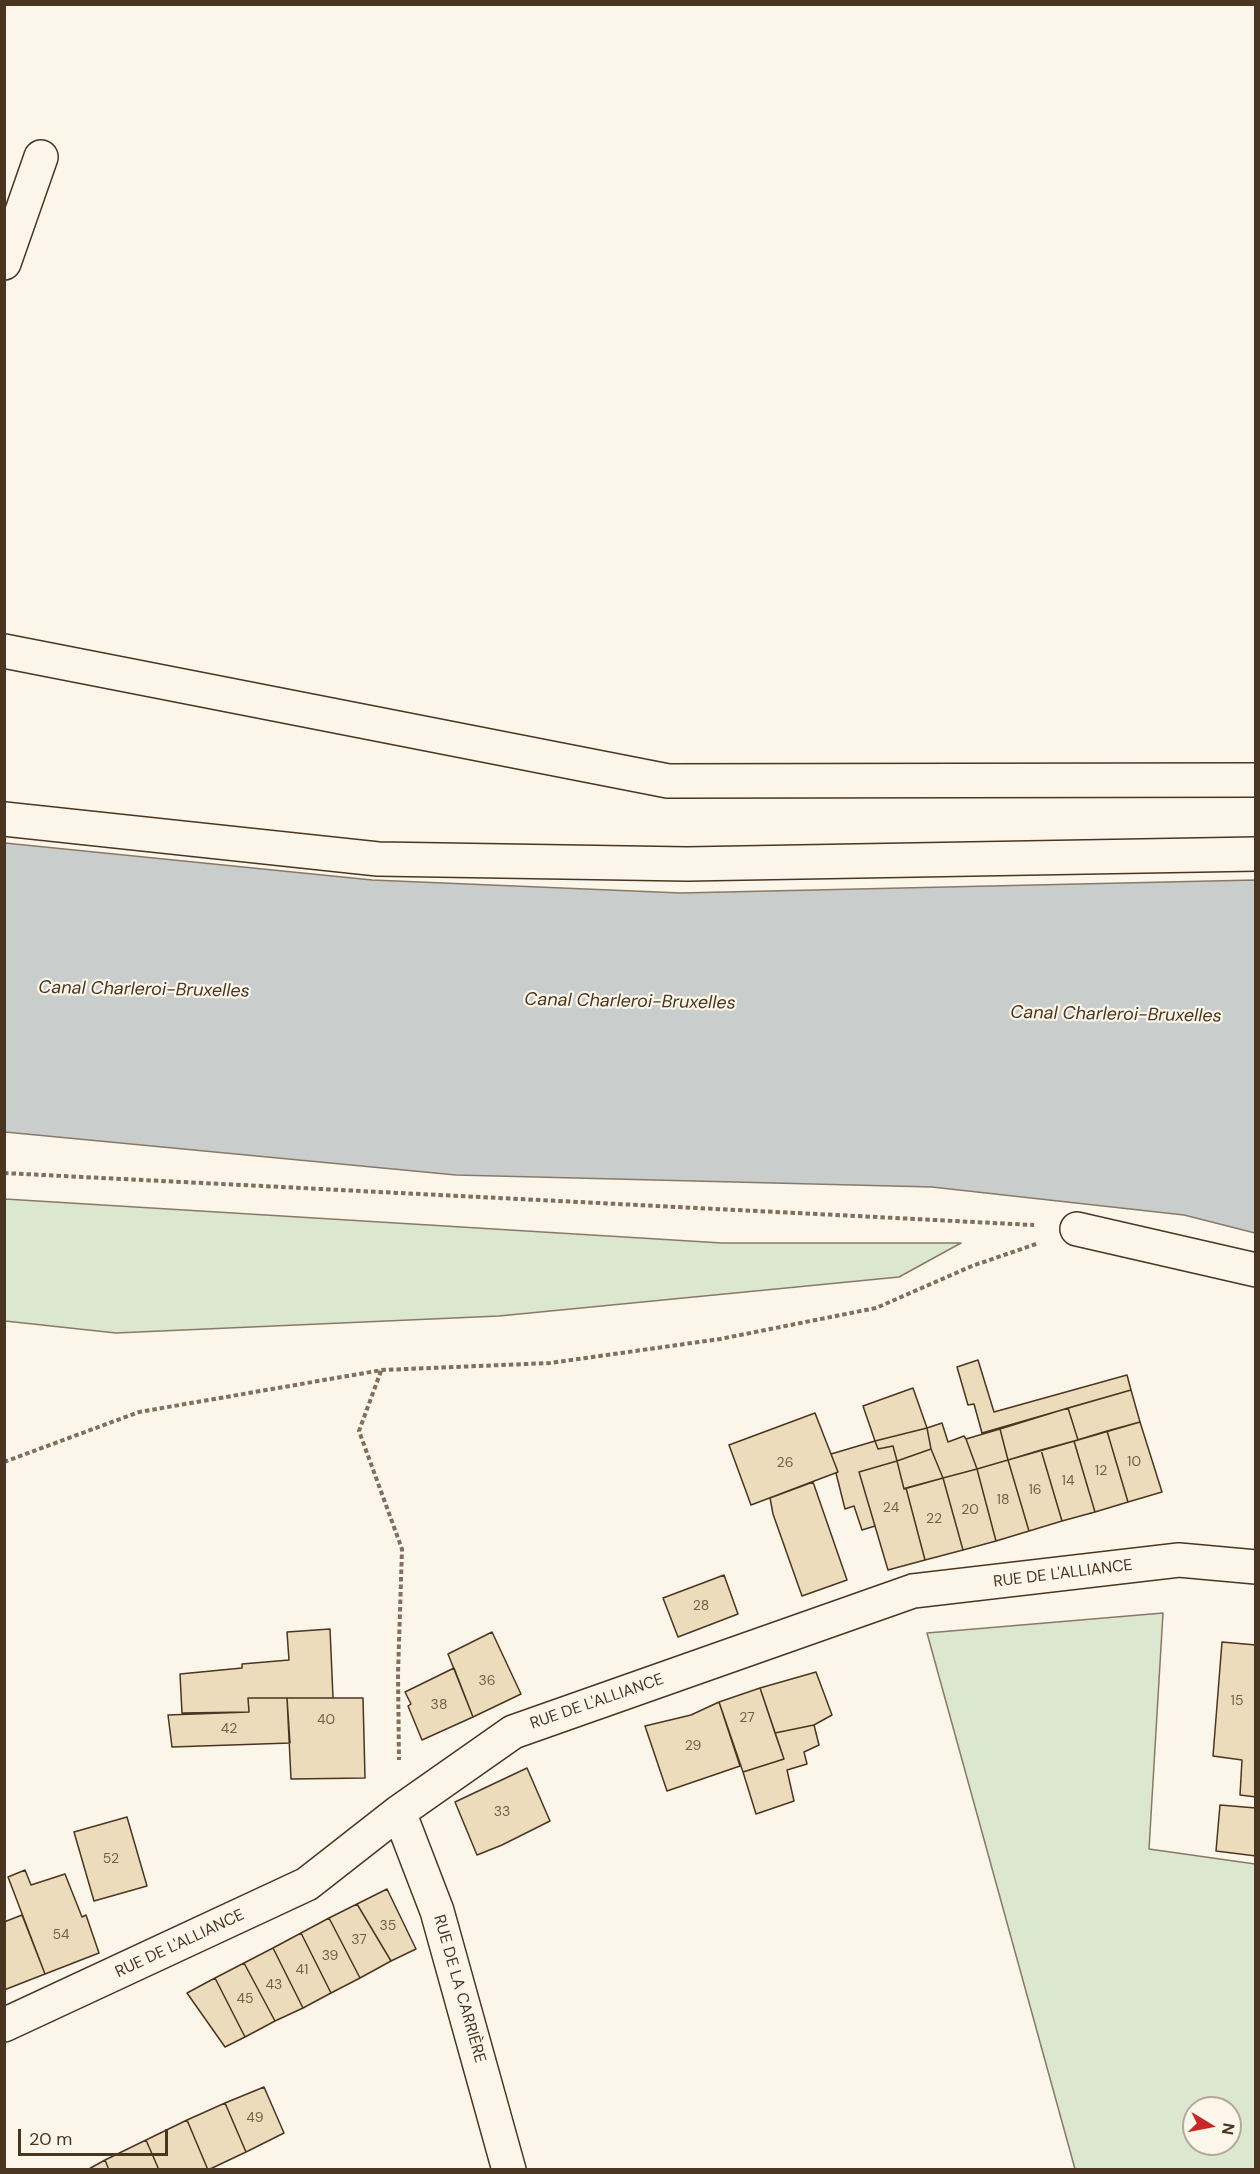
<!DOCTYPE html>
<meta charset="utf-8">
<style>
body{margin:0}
#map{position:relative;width:1260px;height:2174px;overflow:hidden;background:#fbf6e9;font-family:"DM Sans",sans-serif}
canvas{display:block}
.frame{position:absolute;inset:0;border:6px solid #4a3520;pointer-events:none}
.north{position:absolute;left:1182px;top:2096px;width:60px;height:60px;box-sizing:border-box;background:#fbf6e9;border:2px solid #b4a999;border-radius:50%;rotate:100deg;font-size:16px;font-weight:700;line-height:24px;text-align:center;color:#4a3520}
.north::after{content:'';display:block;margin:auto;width:21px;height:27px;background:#c62828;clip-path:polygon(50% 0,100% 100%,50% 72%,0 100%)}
.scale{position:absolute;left:18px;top:2129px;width:150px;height:27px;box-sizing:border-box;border:3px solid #4a3520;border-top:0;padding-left:8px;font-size:18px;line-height:21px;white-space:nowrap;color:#4a3520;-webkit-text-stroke:4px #fbf6e9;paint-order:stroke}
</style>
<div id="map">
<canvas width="1260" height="2174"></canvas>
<div class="frame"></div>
<div class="north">N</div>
<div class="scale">20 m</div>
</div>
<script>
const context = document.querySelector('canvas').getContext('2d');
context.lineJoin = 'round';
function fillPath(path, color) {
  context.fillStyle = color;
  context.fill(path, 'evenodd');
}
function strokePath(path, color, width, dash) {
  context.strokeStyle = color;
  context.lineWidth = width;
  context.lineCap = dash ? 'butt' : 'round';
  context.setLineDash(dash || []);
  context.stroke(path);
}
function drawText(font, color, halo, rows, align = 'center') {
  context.font = font + ' "DM Sans",sans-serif';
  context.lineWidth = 4.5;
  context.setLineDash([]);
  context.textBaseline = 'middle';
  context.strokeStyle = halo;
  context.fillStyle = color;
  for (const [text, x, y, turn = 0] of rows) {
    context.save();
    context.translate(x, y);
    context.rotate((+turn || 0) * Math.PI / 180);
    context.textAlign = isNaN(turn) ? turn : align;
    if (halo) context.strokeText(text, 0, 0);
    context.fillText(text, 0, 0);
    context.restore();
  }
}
const green = new Path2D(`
 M 5,1199 L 722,1243 L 961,1243 L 899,1277 L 499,1316 L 116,1333 L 5,1321 Z
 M 1163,1613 L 1149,1849 L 1255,1864 L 1255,2169 L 1075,2169 L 927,1633 ZM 1194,2108 L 1230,2108 L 1230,2144 L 1194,2144 Z`);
fillPath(green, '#dce7d0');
strokePath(green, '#887966', 1.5);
const water = new Path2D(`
 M 5,843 L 372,880 L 681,893 L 1255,880 L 1255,1233 L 1184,1215 L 932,1187 L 456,1175 L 5,1132 Z`);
fillPath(water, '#c9cecd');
strokePath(water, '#887966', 1.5);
const building = new Path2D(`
 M 978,1360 L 994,1412 L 1127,1375 L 1131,1390 L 982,1433 L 974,1404 L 968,1405 L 957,1367 Z
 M 913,1388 L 927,1428 L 875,1441 L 863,1406 Z
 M 1131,1390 L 1140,1422 L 1078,1440 L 1068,1408 Z
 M 1068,1408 L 1078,1440 L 1008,1460 L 1000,1429 Z
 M 815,1413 L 838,1472 L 751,1505 L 729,1445 Z
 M 1140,1422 L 1162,1492 L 1128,1502 L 1107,1431 Z
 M 942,1423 L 948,1442 L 964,1436 L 966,1439 L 977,1469 L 943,1478 L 931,1449 L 927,1428 Z
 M 927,1428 L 931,1449 L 897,1461 L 893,1446 L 878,1449 L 875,1441 Z
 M 1000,1429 L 1008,1460 L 977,1469 L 966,1439 Z
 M 1107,1431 L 1128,1502 L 1095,1512 L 1074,1441 Z
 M 875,1441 L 878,1449 L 893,1446 L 897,1461 L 859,1472 L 875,1526 L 862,1530 L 854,1506 L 845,1509 L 836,1473 L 838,1472 L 831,1454 Z
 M 1074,1441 L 1095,1512 L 1062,1521 L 1041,1450 Z
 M 931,1449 L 943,1478 L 904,1489 L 897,1461 Z
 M 1041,1450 L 1062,1521 L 1029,1531 L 1008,1460 Z
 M 1008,1460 L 1029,1531 L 996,1541 L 977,1469 Z
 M 897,1461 L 904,1489 L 906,1488 L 925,1560 L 888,1570 L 859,1472 Z
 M 977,1469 L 996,1541 L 963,1550 L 943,1478 Z
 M 943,1478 L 963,1550 L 925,1560 L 906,1488 Z
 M 813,1482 L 847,1580 L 802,1596 L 773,1514 L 770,1498 Z
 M 724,1575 L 738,1614 L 678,1637 L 663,1598 Z
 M 330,1629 L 333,1698 L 248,1698 L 249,1712 L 182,1713 L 180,1674 L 242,1668 L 242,1664 L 289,1660 L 287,1632 Z
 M 492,1632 L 521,1694 L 473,1717 L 448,1654 Z
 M 1222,1642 L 1256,1645 L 1256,1797 L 1240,1795 L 1242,1760 L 1213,1756 Z
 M 454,1668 L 473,1717 L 422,1740 L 408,1706 L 411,1704 L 405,1692 Z
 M 816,1672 L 832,1715 L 814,1725 L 775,1733 L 760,1688 Z
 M 760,1688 L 784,1759 L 743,1772 L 719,1702 Z
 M 248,1698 L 287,1698 L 290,1743 L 172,1747 L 168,1715 L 249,1712 Z
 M 287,1698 L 363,1698 L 365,1778 L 291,1779 Z
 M 719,1702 L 740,1766 L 667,1791 L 645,1726 L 691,1715 Z
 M 814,1725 L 819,1745 L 804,1752 L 807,1764 L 787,1770 L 794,1801 L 756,1814 L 743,1772 L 784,1759 L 775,1733 Z
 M 527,1768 L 550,1821 L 502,1845 L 477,1855 L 455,1802 Z
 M 1220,1805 L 1256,1808 L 1256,1856 L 1216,1851 Z
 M 127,1817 L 147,1886 L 94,1901 L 74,1832 Z
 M 25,1870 L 31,1885 L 65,1874 L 82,1917 L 86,1915 L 99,1953 L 45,1974 L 8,1877 Z
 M 387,1889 L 416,1949 L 391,1961 L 357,1904 Z
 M 357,1904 L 391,1961 L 360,1978 L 329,1918 Z
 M 22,1915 L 45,1974 L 4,1990 L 4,1922 Z
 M 329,1918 L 360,1978 L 331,1993 L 301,1933 Z
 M 301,1933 L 331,1993 L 303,2008 L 273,1948 Z
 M 273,1948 L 303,2008 L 275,2021 L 244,1963 Z
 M 244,1963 L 275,2021 L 245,2037 L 215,1978 Z
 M 215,1978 L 245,2037 L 225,2047 L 187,1993 Z
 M 264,2087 L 284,2133 L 246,2152 L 225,2103 Z
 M 225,2103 L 246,2152 L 208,2170 L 187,2120 Z
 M 187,2120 L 208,2170 L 159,2170 L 146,2140 Z
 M 146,2140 L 159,2170 L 109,2170 L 105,2160 Z
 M 105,2160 L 109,2170 L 87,2170 Z`);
fillPath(building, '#ecdcbc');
strokePath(building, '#4a3520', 1.5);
const minor = new Path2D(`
 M 4,263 L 41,157
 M 4,651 L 668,781 L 1256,780
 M 4,819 L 378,859 L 687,864 L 1256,854
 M 1077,1229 L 1256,1270
 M 399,1812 L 437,1911 L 509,2170
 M 4,2025 L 307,1884 L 399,1812 L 513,1732 L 913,1591 L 1179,1560 L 1256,1567`);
strokePath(minor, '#4a3520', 36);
strokePath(new Path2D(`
 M 4,1173 L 1034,1225
 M 381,1371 L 359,1431 L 402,1549 L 398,1674 L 399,1760
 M 4,1462 L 139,1412 L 382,1370 L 550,1363 L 720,1339 L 876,1308 L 972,1266 L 1039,1243`), '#7f6f5c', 4, [4.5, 3]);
strokePath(minor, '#fbf6e9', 33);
drawText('14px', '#725f47', null, [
 ["10",1134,1462],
 ["26",785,1463],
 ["12",1101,1471],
 ["14",1068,1481],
 ["16",1035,1490],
 ["18",1003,1500],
 ["24",891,1508],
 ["20",970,1510],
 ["22",934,1519],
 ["28",701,1606],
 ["36",487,1681],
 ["15",1237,1701],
 ["38",439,1705],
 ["27",747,1718],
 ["40",326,1720],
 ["42",229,1729],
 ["29",693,1746],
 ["33",502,1812],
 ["52",111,1859],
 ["35",388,1926],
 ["54",61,1935],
 ["37",359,1940],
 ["39",330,1956],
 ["41",302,1970],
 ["43",274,1985],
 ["45",245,1999],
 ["49",255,2118]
]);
drawText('16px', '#4a3520', '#fbf6e9', [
 ["RUE DE L'ALLIANCE",1063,1574,-7],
 ["RUE DE L'ALLIANCE",597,1702,-19],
 ["RUE DE L'ALLIANCE",180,1944,-25],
 ["RUE DE LA CARRIÈRE",459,1989,74]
]);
drawText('italic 18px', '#4a3520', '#fbf6e9', [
 ["Canal Charleroi-Bruxelles",144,990,1],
 ["Canal Charleroi-Bruxelles",630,1002,1],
 ["Canal Charleroi-Bruxelles",1116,1015,1]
]);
</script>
